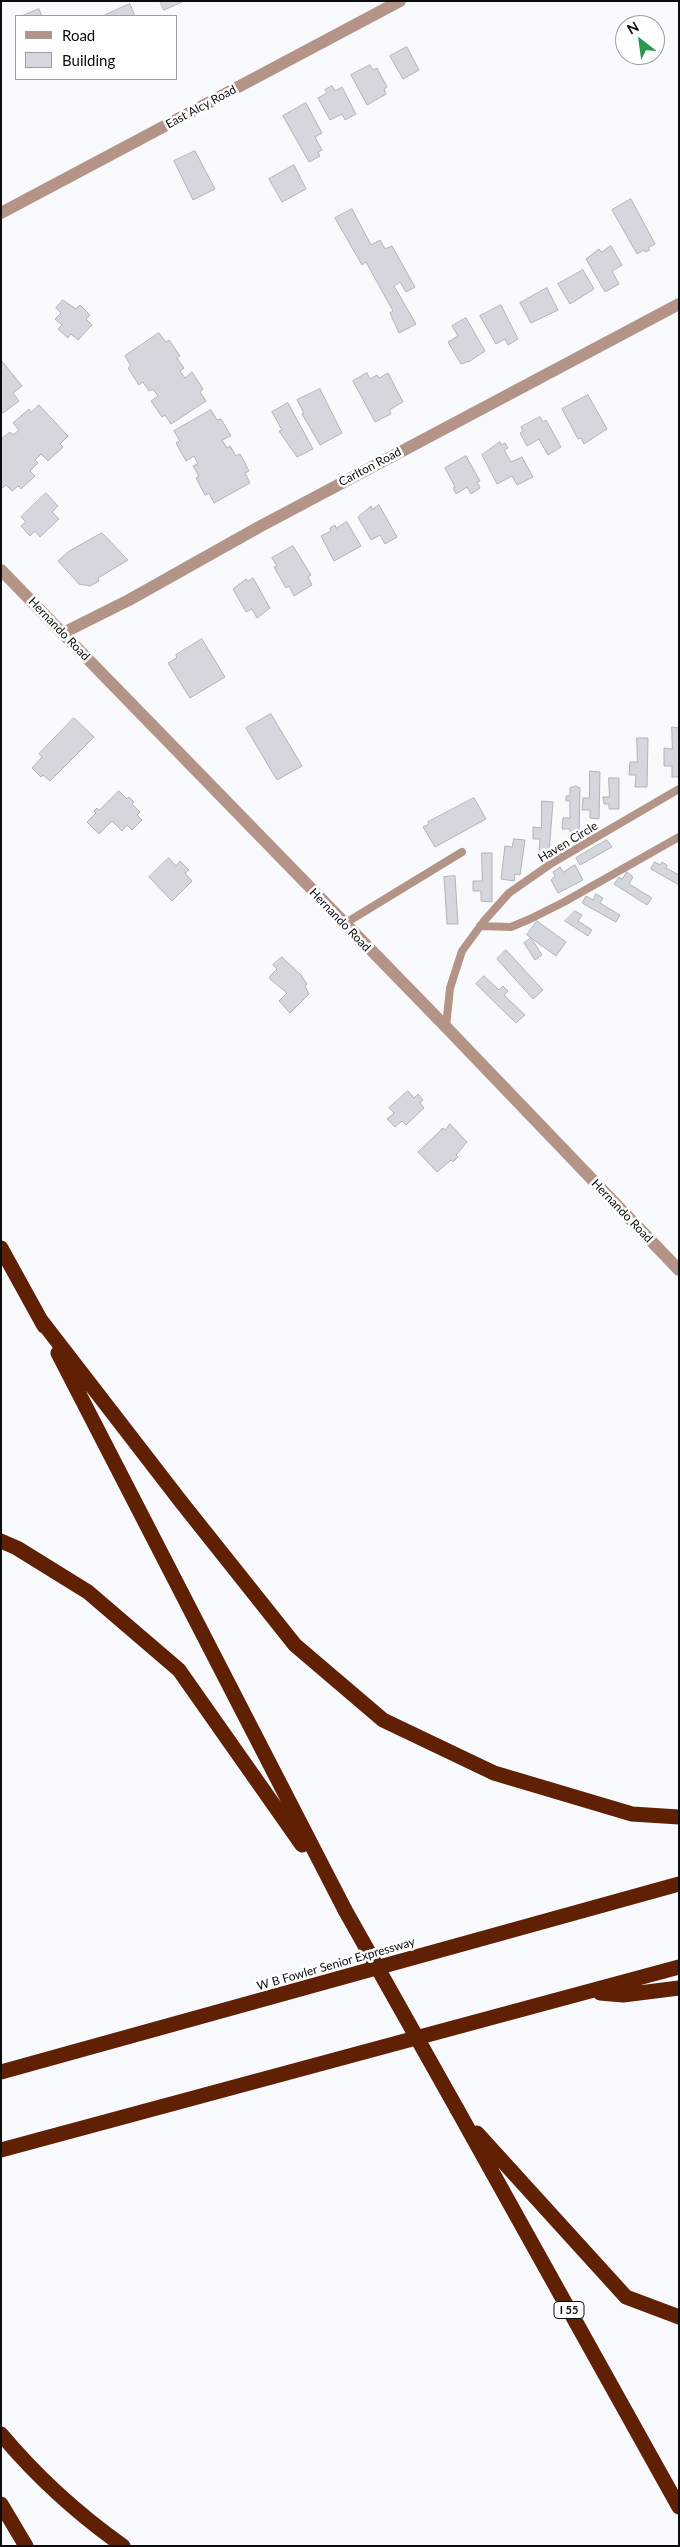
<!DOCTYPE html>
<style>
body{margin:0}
#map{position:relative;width:680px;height:2547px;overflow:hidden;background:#f8fafe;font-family:Lato,sans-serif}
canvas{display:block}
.frame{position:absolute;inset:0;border:2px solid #0b0c0e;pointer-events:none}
.legend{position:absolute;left:15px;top:15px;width:162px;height:65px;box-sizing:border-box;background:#fff;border:1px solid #9d9e9f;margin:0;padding:6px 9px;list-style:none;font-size:15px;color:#0b0c0e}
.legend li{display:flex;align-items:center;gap:10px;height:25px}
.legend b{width:25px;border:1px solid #9d9e9f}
.north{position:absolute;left:615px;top:15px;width:50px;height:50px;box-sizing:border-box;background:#fff;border:1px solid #9d9e9f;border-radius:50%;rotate:330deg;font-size:14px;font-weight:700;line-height:20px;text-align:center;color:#0b0c0e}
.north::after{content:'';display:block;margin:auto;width:18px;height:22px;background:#2a974f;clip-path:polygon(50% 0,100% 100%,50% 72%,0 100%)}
</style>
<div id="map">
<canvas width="680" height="2547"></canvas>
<div class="frame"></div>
<ul class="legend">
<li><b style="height:6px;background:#b59488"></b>Road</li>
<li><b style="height:14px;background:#d4d8de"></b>Building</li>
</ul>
<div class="north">N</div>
</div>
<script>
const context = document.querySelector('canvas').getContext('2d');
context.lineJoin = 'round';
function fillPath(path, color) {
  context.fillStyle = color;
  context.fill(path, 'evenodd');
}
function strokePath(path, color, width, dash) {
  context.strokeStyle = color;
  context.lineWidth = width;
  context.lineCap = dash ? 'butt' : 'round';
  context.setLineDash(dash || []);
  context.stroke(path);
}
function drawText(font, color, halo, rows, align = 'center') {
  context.font = font + ' Lato,sans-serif';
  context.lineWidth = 5;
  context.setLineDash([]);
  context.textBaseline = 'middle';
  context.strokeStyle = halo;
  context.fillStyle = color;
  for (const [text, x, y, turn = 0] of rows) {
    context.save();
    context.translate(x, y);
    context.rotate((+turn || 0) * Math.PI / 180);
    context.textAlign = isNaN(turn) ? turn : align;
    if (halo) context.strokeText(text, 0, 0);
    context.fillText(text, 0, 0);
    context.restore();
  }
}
const building = new Path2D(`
 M 160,1 L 181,1 L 182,2 L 164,10 Z
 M 130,4 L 135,16 L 106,16 L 105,15 Z
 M 39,9 L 42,16 L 22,16 Z
 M 407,47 L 419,70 L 403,79 L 390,56 Z
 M 370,65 L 373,70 L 377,68 L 387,87 L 384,89 L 386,94 L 367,105 L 351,75 Z
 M 332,86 L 335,91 L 342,87 L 356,114 L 345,120 L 342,114 L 330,120 L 318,98 L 327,93 L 325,90 Z
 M 306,103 L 322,133 L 315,137 L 322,150 L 318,152 L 320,156 L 309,162 L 283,116 Z
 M 195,151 L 215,189 L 193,200 L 174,161 Z
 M 294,165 L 306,189 L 282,202 L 269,179 Z
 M 631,199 L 655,244 L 648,248 L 650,250 L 645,252 L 644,250 L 637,254 L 612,210 Z
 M 352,209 L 371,245 L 380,240 L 385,249 L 392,246 L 415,287 L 406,292 L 400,282 L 394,286 L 416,324 L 399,333 L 390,313 L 393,311 L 366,262 L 362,265 L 335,218 Z
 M 611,246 L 622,265 L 612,271 L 619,284 L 605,292 L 586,259 L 599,249 L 601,252 Z
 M 583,270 L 594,289 L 570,304 L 558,284 Z
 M 547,288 L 558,310 L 531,323 L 520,303 Z
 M 63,300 L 76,309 L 80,305 L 90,315 L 86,319 L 92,325 L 78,340 L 71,334 L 68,338 L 58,329 L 62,325 L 55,319 L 61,313 L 56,308 Z
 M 501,305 L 518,339 L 508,345 L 505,339 L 496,344 L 480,316 Z
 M 466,318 L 485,351 L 470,361 L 461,364 L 448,342 L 458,336 L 452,326 Z
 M 159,333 L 166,342 L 169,340 L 180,356 L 177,358 L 184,368 L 180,371 L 185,378 L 192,372 L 203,389 L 200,392 L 206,401 L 171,424 L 165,415 L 162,417 L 151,401 L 158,396 L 153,389 L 149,391 L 143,382 L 139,385 L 128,368 L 131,366 L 125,356 Z
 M 1,360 L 22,386 L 13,393 L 19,401 L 3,413 L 1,410 Z
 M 367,373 L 370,379 L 377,375 L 379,378 L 388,373 L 403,402 L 389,410 L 391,414 L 375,422 L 353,381 Z
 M 320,389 L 342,433 L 320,445 L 302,414 L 304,413 L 297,400 Z
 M 588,395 L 607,429 L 584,444 L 581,438 L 578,439 L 562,409 Z
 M 288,403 L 313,449 L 297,457 L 279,431 L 282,430 L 272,412 Z
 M 39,405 L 68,436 L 60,444 L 63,447 L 48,461 L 41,454 L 35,460 L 38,463 L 30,471 L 35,476 L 21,489 L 18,486 L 12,491 L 6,485 L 1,489 L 1,439 L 10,432 L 13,435 L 19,430 L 13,423 L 29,409 L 31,412 Z
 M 211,410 L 217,420 L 221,419 L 231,436 L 222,440 L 227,448 L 230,446 L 236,456 L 240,454 L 249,471 L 245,473 L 250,483 L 214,503 L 209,493 L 205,495 L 196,478 L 199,476 L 193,466 L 198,464 L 194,456 L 186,461 L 176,443 L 180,441 L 174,431 Z
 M 540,417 L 543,422 L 546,420 L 561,447 L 548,455 L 539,439 L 527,446 L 520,433 L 523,431 L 521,427 Z
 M 500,442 L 501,445 L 505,443 L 508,448 L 504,450 L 511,462 L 522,457 L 533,477 L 517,485 L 512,476 L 497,484 L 482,455 Z
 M 466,456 L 480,481 L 477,482 L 480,488 L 471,494 L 467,487 L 456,494 L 453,488 L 455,487 L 445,468 Z
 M 46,493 L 58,506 L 52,512 L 59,519 L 40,537 L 35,531 L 30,536 L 21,526 L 26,522 L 21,517 Z
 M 379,505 L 397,537 L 385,544 L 380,535 L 371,540 L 358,517 L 371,506 L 372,509 Z
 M 347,522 L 361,546 L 334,561 L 321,536 L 331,531 L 330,528 L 335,525 L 336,528 Z
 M 102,533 L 128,560 L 98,578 L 99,581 L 90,586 L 79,584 L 58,561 L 68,552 Z
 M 293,546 L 311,575 L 308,577 L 312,585 L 294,596 L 289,586 L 286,588 L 274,567 L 277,566 L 272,558 Z
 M 253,578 L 270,608 L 257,618 L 252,609 L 246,612 L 233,589 L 246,579 L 248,581 Z
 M 202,639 L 225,677 L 190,698 L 168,663 L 177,658 L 176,655 Z
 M 271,714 L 302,766 L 277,780 L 246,728 Z
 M 74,718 L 94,737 L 50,781 L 43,775 L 41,777 L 32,768 L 42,757 L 39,754 Z
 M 672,727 L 679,728 L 679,777 L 672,777 L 672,766 L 664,766 L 664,748 L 672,749 Z
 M 637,738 L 648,738 L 647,787 L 635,787 L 636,775 L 629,775 L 630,762 L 637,762 Z
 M 590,771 L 600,772 L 599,819 L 590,818 L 590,810 L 582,810 L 583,798 L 589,798 Z
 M 609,778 L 619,778 L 619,809 L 609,809 L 609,804 L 604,804 L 603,797 L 609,797 Z
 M 576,786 L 580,788 L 579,834 L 570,834 L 570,829 L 562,829 L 563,818 L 570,818 L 570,801 L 566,801 L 566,796 L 570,796 L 570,788 Z
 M 119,791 L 127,799 L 129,797 L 134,802 L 132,804 L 140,812 L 137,815 L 142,820 L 132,830 L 127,825 L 122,831 L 112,821 L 99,834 L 87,822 L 96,813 L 94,811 L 97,808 L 99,810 Z
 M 474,798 L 486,819 L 435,847 L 423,827 L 429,824 L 428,822 Z
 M 542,801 L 553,802 L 549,853 L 539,852 L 540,839 L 533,839 L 533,827 L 541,828 Z
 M 514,839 L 525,840 L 520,875 L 515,874 L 514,881 L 501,879 L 505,846 L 512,847 Z
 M 607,840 L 612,847 L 580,865 L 576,858 Z
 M 482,853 L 492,853 L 492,902 L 481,901 L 481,891 L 473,891 L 473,881 L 482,881 Z
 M 169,858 L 176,866 L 180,861 L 189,870 L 185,873 L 192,881 L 172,901 L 149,877 Z
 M 655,862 L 660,865 L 662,862 L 667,865 L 666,868 L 679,875 L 679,885 L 651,869 Z
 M 575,865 L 583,880 L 558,893 L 551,880 L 555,876 L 553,872 L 560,867 L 563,872 Z
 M 627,872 L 633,877 L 629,884 L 652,898 L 647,905 L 614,884 L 619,877 L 622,879 Z
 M 455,876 L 458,924 L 447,924 L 444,877 Z
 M 596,894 L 603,898 L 600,903 L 620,915 L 616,922 L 582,903 L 586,896 L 593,900 Z
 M 575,911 L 582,915 L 578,921 L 592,930 L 588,936 L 565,921 Z
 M 537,921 L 566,942 L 556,956 L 527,935 Z
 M 531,938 L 542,955 L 535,960 L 524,943 Z
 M 506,950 L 543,990 L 533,999 L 497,959 Z
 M 282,957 L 301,975 L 307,984 L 305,986 L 309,994 L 290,1013 L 279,1001 L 287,993 L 270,979 L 270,976 L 277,969 L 273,965 Z
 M 484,976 L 499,990 L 503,986 L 508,991 L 504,995 L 525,1015 L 516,1023 L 476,984 Z
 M 408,1091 L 414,1098 L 418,1094 L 423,1100 L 420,1103 L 424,1108 L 406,1125 L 402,1121 L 395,1127 L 387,1119 L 394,1113 L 389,1108 Z
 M 450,1124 L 467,1142 L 456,1155 L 458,1157 L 453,1162 L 451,1160 L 437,1172 L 418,1152 L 443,1128 L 445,1130 Z`);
fillPath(building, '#d4d8de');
strokePath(building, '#b0b4b9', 1);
strokePath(new Path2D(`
 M 344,924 L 462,852
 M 480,926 L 511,927 L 530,919 L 564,902 L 679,837
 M 446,1027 L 450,988 L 462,951 L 484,921 L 509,893 L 552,863 L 679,789`), '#b59488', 8);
strokePath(new Path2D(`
 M 1,570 L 446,1027 L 679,1270
 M 63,633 L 129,600 L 259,527 L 679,304`), '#b59488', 12);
strokePath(new Path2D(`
 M 1,213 L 400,1`), '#b59488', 12);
strokePath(new Path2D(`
 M 1,1248 L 44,1326
 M 40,1319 L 182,1503 L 295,1645 L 383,1720 L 494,1773 L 632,1814 L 679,1817
 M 58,1353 L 345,1910
 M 1,1541 L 17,1548 L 88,1592 L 179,1670 L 302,1845
 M 600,1993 L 623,1995 L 679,1988
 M 1,2072 L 679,1884
 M 457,2109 L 679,2507
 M 477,2133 L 626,2297 L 679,2317
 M 1,2150 L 679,1967
 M 1,2434 C 37,2477 78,2514 123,2546
 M 1,2504 L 26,2546`), '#5f2004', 15);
strokePath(new Path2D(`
 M 345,1910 L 457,2109`), '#5f2004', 15);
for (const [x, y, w] of [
 [569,2310,30]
]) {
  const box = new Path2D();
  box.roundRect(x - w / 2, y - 8.5, w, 17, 4);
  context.fillStyle = '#fff';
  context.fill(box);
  strokePath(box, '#0b0c0e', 1);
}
drawText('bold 11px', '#0b0c0e', null, [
 ["I 55",569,2310]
]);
drawText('12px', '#0b0c0e', '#fff', [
 ["East Alcy Road",201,107,-28],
 ["Carlton Road",370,467,-28],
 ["Hernando Road",59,629,46],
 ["Haven Circle",568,842,-31],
 ["Hernando Road",340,920,46],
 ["Hernando Road",622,1211,46],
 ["W B Fowler Senior Expressway",336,1964,-16]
]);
</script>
